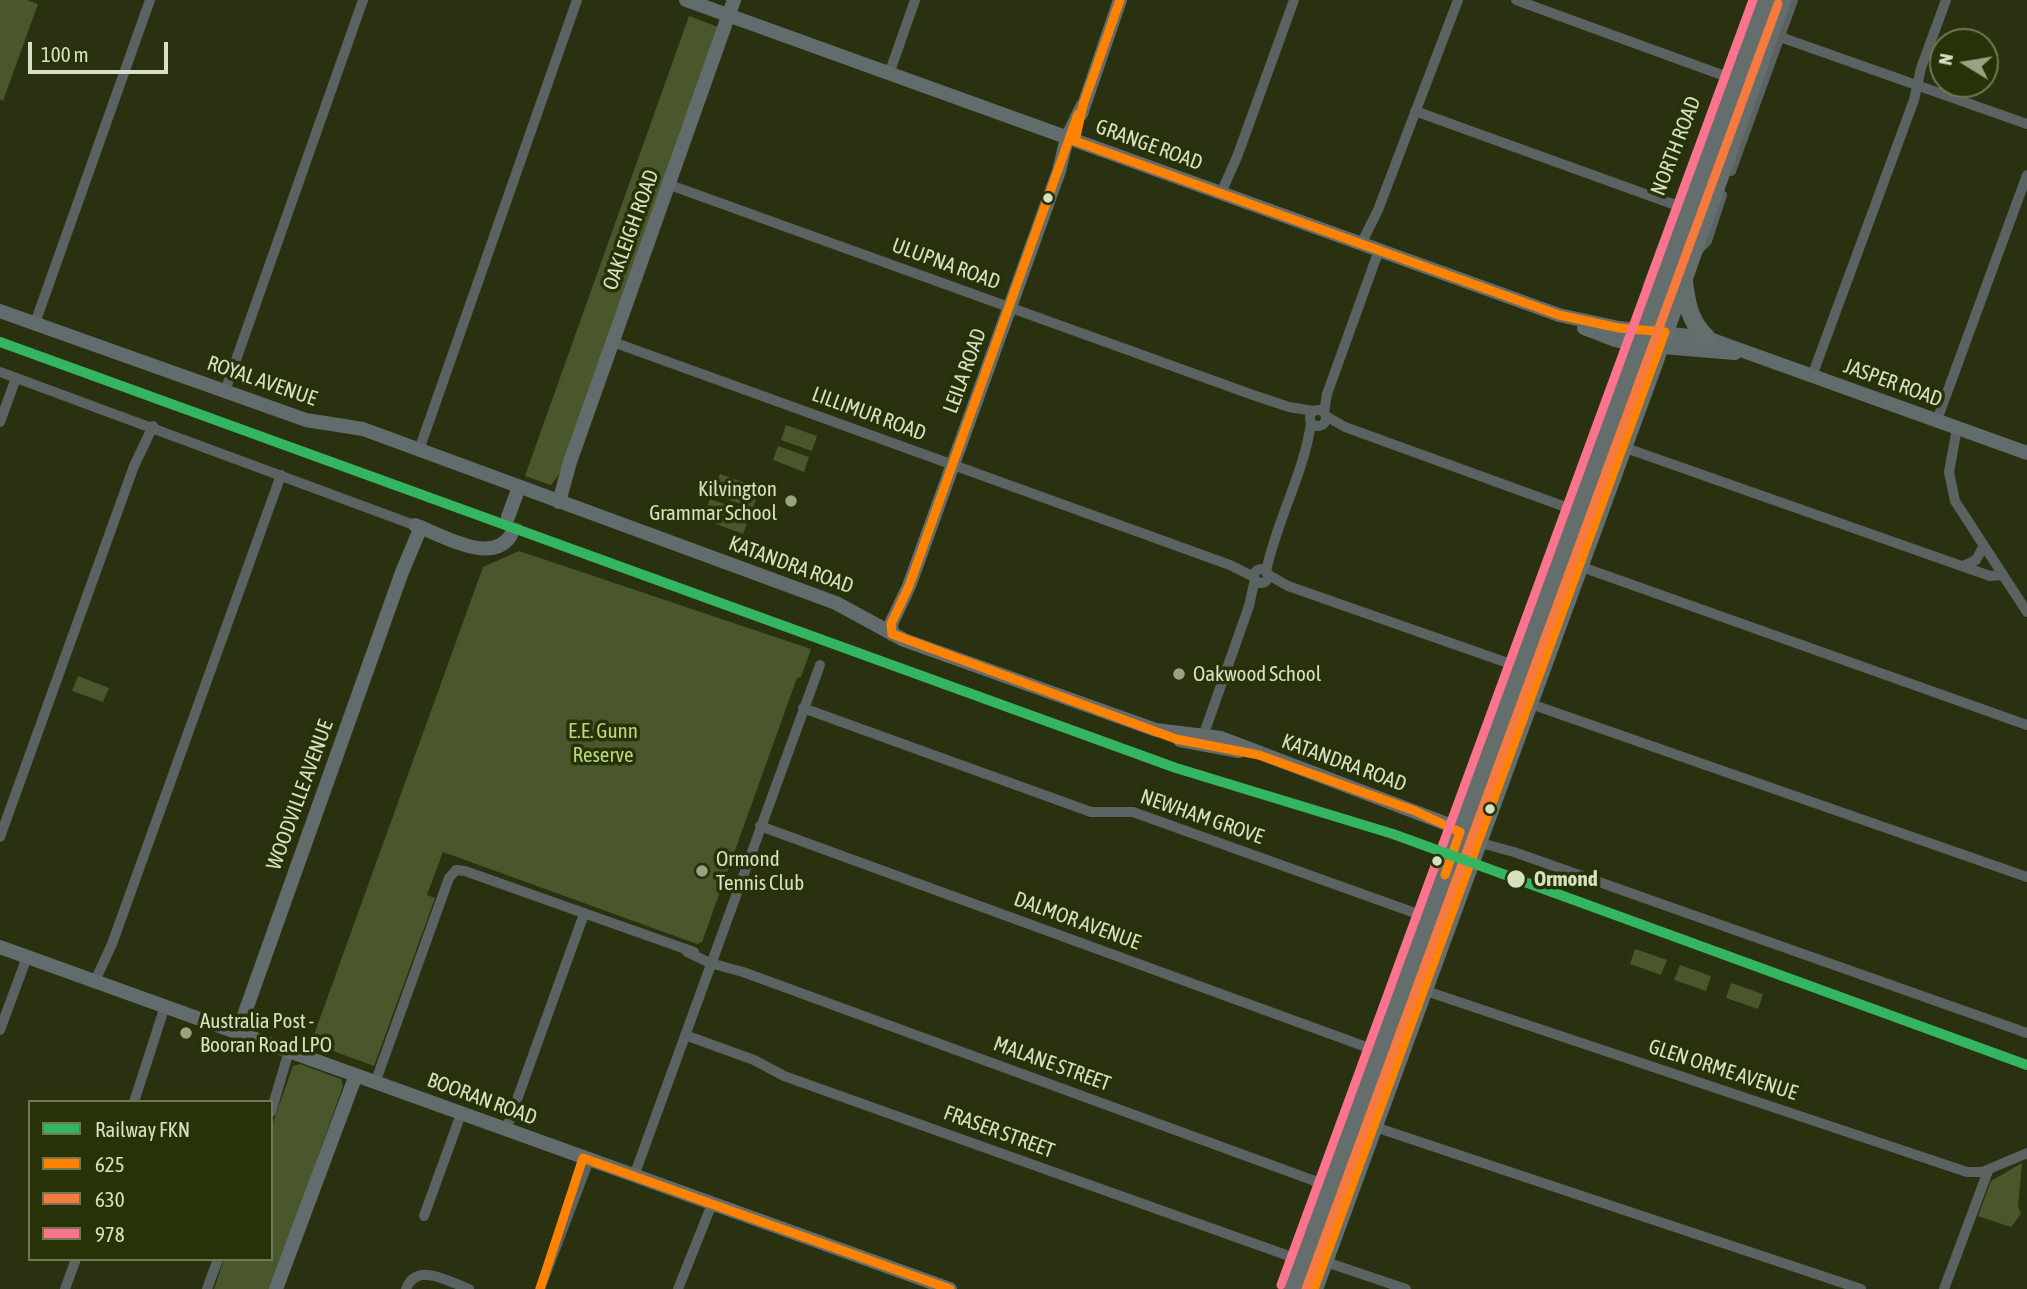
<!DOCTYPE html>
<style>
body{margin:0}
#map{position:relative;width:2027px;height:1289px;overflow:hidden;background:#293110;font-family:"Asap Condensed",sans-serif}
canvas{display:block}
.legend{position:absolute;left:28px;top:1100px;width:245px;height:161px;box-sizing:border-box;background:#283208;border:2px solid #6e7853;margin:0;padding:9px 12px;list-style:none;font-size:21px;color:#d6e0c3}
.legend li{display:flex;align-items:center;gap:14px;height:35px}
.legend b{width:35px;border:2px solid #6e7853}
.north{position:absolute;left:1929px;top:28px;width:70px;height:70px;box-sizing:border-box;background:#283208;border:2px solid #6e7853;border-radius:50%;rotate:281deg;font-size:19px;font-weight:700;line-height:28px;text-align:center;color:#d6e0c3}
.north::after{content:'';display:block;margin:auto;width:24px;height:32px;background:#99a384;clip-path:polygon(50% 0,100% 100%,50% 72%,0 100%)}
.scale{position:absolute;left:28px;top:42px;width:140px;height:32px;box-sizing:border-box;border:4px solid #d6e0c3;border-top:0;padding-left:9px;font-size:21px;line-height:24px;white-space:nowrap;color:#d6e0c3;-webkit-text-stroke:5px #283208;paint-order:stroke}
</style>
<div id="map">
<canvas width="2027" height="1289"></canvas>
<ul class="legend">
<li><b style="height:9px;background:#34b562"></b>Railway FKN</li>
<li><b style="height:9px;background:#ff8200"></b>625</li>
<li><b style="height:9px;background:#f6793e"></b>630</li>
<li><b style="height:9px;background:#fc738d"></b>978</li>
</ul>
<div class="north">N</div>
<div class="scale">100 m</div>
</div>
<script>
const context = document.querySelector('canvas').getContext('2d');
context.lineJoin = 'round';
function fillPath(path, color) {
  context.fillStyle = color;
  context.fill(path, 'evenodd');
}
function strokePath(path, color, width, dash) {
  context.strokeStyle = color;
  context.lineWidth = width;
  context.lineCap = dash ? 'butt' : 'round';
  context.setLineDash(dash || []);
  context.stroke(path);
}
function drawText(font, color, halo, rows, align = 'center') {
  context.font = font + ' "Asap Condensed",sans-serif';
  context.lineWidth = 7;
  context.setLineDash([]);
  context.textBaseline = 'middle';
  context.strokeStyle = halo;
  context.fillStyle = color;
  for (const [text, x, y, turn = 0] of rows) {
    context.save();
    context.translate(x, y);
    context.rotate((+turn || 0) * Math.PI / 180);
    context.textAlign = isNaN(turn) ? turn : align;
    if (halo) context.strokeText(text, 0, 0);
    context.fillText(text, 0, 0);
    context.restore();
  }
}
fillPath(new Path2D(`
 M 0,0 L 27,0 L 38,4 L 3,101 L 0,99 Z
 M 689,16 L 718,27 L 561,472 L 551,485 L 525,476 Z
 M 786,425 L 817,436 L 812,451 L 781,440 Z
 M 778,446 L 809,457 L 804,472 L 773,460 Z
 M 720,474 L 760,488 L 753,508 L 712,494 Z
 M 710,499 L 751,513 L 743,534 L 703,519 Z
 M 519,551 L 811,649 L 801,677 L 797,678 L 702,942 L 697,944 L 443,852 L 427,895 L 435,898 L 374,1066 L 311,1043 L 483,567 Z
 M 78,676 L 109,688 L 103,702 L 72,691 Z
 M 1635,949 L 1667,960 L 1661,975 L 1630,964 Z
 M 1680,965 L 1711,976 L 1706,991 L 1674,980 Z
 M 1731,983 L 1763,994 L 1758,1009 L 1726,998 Z
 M 300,1064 L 341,1079 L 343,1086 L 271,1289 L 214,1289 L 224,1259 L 271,1259 L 271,1128 L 293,1066 Z
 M 2022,1163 L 2018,1207 L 2021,1214 L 2011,1227 L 1978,1216 L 1991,1181 Z`), '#4a562c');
strokePath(new Path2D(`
 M 511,535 L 517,520`), '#434b2b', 14, [14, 7]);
strokePath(new Path2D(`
 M 1516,0 L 1733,79
 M 1766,32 L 2027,124
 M 889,74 L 915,0
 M 1415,111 L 1681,207
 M 1731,171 L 1793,0
 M 670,185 L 1253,395 L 1289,407 L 1314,411
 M 1221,193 L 1237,157 L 1294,0
 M 1361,244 L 1378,210 L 1458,0
 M 1698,250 L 1707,241 L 1722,195
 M 1651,306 L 1648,286 L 1754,0
 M 35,323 L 150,0
 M 613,342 L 1230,565 L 1254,577
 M 0,372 L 414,525
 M 1812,376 L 1914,100 L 1921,68 L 1946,0
 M 225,391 L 363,0
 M1310 418a8 8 0 1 1 16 0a8 8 0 1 1-16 0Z
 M 1324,413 L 1327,394 L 1379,250
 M 1326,416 L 1345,427 L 1596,518
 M 1937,420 L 2027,175
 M 0,422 L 16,378
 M 1957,428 L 1949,472 L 1955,501 L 2027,612
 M 1623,447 L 1990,576 L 2002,575
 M 419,450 L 577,0
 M 1579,566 L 2027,725
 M 1963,566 L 1976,560 L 1983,547
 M1254 576a7 7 0 1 1 14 0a7 7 0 1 1-14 0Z
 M 1266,572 C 1276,521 1304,474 1311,423
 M 1267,574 L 1288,586 L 1525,669
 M 1528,703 L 2027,877
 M 803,708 L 1091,812 L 1133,812 L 1429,918
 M 1201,742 L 1249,606 L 1255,579
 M 760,826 L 1380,1052
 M 0,837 L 134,466 L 153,426
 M 1477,842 L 1514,852 L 2027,1033
 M 687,952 L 710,963 L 743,972 L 1334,1188
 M 95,981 L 112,944 L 281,475
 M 1405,984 L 1967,1172 L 1982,1172 L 2027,1153
 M 0,1030 L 27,957
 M 685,1035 L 754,1060 L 784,1076 L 1303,1261
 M 375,1083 L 449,878 L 456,870 L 465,871 L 694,952
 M 134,1102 L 165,1006
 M 271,1112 L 289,1051
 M 1372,1126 L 1861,1289
 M 506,1130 L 584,914
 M 634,1176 L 820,665
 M 424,1216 L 461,1114
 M 1323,1261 L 1406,1289
 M 65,1289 L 76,1259
 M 207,1289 L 218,1259
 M 406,1289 C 417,1261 449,1282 469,1289
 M 540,1289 L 589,1160
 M 678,1289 L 712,1204
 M 1944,1289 L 1988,1171`), '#5a6262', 10);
strokePath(new Path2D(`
 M 686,0 L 1559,315 L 1619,328 L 1707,338 L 2027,453
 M 1081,114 L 1120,0
 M 0,311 L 306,420 L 363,429 L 836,603 L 904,640 L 1156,730 L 1221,738 L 1468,832
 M 1584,328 L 1615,340 L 1638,345 L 1735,353
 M 559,502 L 570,462 L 734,0
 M 508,517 L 519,487
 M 415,525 C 442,535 492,566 511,535
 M 892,634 L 891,624 L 909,586 L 1059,171 L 1067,138 L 1083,105
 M 1180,740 L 1239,751
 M 0,947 L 950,1289
 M 238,1032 L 402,572 L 421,527
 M 276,1289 L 356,1075`), '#636c6d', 14);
strokePath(new Path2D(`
 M 1684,282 C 1687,305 1690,322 1707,338
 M 1293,1289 L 1766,0
 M 1314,1289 L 1652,369 L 1782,0`), '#646e6c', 18);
strokePath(new Path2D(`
 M 1120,0 L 1083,105 L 1075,141 L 1559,315 L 1619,328 L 1665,332 L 1314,1289
 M 1078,114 L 909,586 L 891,624 L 892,634 L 1176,739 L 1259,755 L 1415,811 L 1460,832 L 1445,875
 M 540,1289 L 583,1158 L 950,1289`), '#ff8200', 9);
strokePath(new Path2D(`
 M 1306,1289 L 1778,4`), '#f6793e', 9);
strokePath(new Path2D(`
 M 1281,1285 L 1753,0`), '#fc738d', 9);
strokePath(new Path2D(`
 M 0,342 L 1176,768 L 1393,834 L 2027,1065`), '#34b562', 10);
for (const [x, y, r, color] of [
 [1048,198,6,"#d6e0c3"],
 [791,501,7,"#99a384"],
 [1179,674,7,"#99a384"],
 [1490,809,6,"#d6e0c3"],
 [1437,861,6,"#d6e0c3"],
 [702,871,7,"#99a384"],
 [1516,879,10,"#d6e0c3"],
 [186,1033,7,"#99a384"]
]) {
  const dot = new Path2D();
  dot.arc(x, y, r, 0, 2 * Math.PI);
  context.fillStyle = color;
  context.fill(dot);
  strokePath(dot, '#283208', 2.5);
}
drawText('21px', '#d6e0c3', '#283208', [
 ["GRANGE ROAD",1149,145,20],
 ["NORTH ROAD",1676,146,-69],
 ["OAKLEIGH ROAD",631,230,-70],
 ["ULUPNA ROAD",946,264,20],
 ["LEILA ROAD",965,371,-70],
 ["ROYAL AVENUE",262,381,19],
 ["JASPER ROAD",1893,383,20],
 ["LILLIMUR ROAD",869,414,20],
 ["KATANDRA ROAD",791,565,20],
 ["KATANDRA ROAD",1344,763,20],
 ["WOODVILLE AVENUE",300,795,-70],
 ["NEWHAM GROVE",1202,817,19],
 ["DALMOR AVENUE",1077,921,20],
 ["MALANE STREET",1052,1064,20],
 ["GLEN ORME AVENUE",1723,1070,18],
 ["BOORAN ROAD",482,1099,20],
 ["FRASER STREET",999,1132,20]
]);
drawText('21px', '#d6e0c3', '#283208', [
 ["Kilvington",777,489,"right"],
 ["Grammar School",777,513,"right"],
 ["Oakwood School",1193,674],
 ["Ormond",716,859],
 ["Tennis Club",716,883],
 ["Australia Post -",200,1021],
 ["Booran Road LPO",200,1045]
], 'left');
drawText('21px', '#bbd778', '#283208', [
 ["E.E. Gunn",603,731],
 ["Reserve",603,755]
]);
drawText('bold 21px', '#d6e0c3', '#283208', [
 ["Ormond",1534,879]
], 'left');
</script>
